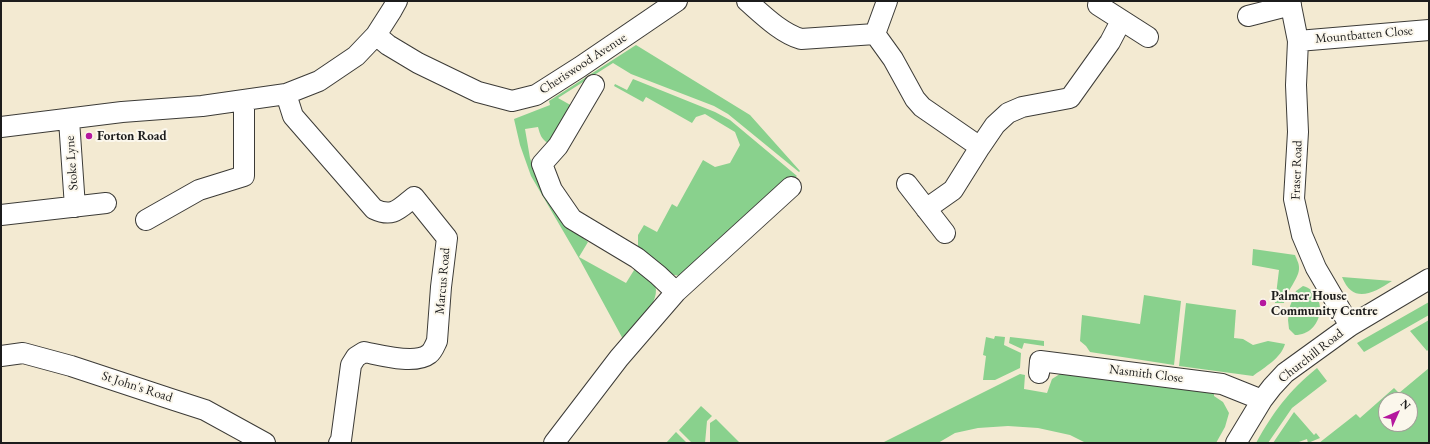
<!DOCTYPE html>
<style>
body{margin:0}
#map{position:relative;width:1430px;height:444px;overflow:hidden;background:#f3ead2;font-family:"EB Garamond",serif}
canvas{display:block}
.frame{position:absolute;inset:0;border:2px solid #1c1c1c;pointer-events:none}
.north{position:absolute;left:1378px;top:392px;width:40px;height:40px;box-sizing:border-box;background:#fbf7ec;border:1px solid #a29f99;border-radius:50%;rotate:45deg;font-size:11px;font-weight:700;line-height:16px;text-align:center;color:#1c1c1c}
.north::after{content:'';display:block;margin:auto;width:14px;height:18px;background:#b5179e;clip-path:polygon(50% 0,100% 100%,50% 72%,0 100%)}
</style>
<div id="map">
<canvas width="1430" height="444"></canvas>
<div class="frame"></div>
<div class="north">N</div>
</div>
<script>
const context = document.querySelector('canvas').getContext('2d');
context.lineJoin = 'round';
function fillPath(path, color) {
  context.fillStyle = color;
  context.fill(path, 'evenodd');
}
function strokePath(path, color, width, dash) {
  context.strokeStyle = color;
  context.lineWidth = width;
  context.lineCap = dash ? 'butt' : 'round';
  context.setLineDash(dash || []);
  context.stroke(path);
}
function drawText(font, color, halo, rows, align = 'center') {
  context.font = font + ' "EB Garamond",serif';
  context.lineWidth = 4;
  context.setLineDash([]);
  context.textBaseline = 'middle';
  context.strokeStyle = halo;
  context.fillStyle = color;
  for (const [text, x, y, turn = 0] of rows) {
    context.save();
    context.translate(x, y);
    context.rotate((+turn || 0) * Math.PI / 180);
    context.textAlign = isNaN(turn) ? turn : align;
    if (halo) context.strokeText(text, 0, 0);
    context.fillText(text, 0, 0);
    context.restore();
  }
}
fillPath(new Path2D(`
 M 636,45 L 750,115 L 800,171 L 799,172 L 728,114 L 714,106 L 631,74 L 613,63 L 558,98 L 574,107 L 557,138 L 548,143 C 541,139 540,134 538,127 L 525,129 L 530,158 L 535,172 L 572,229 L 588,242 L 579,257 L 626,283 L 636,267 C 641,272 651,277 654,283 C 664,300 634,328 624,341 L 580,260 L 531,176 L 520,145 L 514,119 L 550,105 L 549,101 Z
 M 633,79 L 715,112 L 730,120 L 797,176 L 694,266 L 680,276 L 669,274 L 638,247 L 638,235 L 644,225 L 657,232 L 672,204 L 677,207 L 703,160 L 715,167 L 730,163 L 740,145 L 735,132 L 705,114 L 696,117 L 692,123 L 646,97 L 643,102 L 614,86 L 615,84 L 627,90 Z
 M 1253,249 L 1295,255 C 1296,258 1299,263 1299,267 C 1300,278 1286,291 1284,303 L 1275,303 L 1279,270 L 1252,265 Z
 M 1342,277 L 1392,281 C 1372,294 1353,304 1342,277 Z
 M 1303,286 C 1330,294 1323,335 1295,335 L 1289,329 L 1288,320 L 1290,306 L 1296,291 Z
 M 1144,295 L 1181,301 L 1174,365 L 1090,352 L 1086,346 L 1080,341 L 1082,315 L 1140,324 Z
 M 1429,302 L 1429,315 L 1364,352 L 1357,343 Z
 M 1186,303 L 1236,310 L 1234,338 L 1243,339 L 1253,345 L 1268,341 L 1285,344 C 1281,358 1265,367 1253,376 L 1179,366 Z
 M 1429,320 L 1429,349 L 1427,351 L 1410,331 Z
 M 995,336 L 1005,337 L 1004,345 L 1021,353 L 1020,368 L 995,380 L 983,380 L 986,356 L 983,355 L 986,337 L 994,339 Z
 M 1010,337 L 1044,341 L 1044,346 L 1024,343 L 1022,349 L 1009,343 Z
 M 1317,368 L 1327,381 L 1292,408 L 1268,443 L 1256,443 C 1274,411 1288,392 1317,368 Z
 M 1429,368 L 1429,443 L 1319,443 L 1356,414 L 1360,418 L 1394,388 L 1399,393 ZM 1386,400 L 1410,400 L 1410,424 L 1386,424 Z
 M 1063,372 L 1214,391 L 1214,396 L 1223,402 L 1229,413 L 1225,427 L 1216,443 L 1086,443 L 1070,435 L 1038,428 L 1008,426 L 978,428 L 955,433 L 938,443 L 882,443 L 1020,374 L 1025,375 L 1024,389 L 1047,393 L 1052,379 Z
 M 701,406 L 712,416 L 707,421 L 705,443 L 692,443 L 679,430 Z
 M 1294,412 L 1314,435 L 1316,433 L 1320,438 L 1308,443 L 1307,439 L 1296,443 L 1273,443 Z
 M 716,419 L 740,443 L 710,443 L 710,423 Z
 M 676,432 L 687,443 L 666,443 Z`), '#89d18d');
const minor = new Path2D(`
 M 747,1 C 763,15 781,33 801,39 L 875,34 L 893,59 L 915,99 L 922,107 L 980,147
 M 1290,1 L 1298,41 L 1296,85 L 1298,132 L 1294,199 L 1302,235 L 1316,268 L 1350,326
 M 1098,5 L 1148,37
 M 1248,16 L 1291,5
 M 875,34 L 887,1
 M 376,35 L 388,45 L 418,63 L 478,92 L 512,101 L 536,95 L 580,67 L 677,1
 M 1298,41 L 1429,30
 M 286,94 L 293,116 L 374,209 C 393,218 399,209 414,197 L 447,238 L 441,287 L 437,341 C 435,345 433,351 429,354 C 415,365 380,355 364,352 L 356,357 L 351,365 L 341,440 L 339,443
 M 69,120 L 75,207
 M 1,127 L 122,112 L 202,106 L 286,94 L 319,81 L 356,56 L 376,35 L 392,10 L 397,1
 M 907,184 L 945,233
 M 926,209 L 953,190 L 980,147 L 995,125 L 1008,113 L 1022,107 L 1070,98 L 1110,42 L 1121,21
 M 1,215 L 106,203
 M 146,220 L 199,190 L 244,176 L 244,101
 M 676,292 L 791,187
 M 1,356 L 23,353 L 71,366 L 174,400 L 205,410 L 265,443
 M 1039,373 L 1040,361 L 1222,384 L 1262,400
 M 554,443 L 619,358 L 676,292 L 658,275 L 637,258 L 572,219 L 552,190 L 542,164 L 558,146 L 594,85
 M 1236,443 L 1262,400 L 1272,387 L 1285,373 L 1350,326 L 1429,279`);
strokePath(minor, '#3c3b37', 22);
strokePath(minor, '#fff', 20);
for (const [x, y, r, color] of [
 [89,136,4,"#b5179e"],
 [1263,303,4,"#b5179e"]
]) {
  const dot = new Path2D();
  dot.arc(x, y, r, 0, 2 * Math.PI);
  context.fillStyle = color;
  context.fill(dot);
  strokePath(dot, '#fbf7ec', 1.5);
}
drawText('13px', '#1c1c1c', '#fbf7ec', [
 ["Mountbatten Close",1364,35,-5],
 ["Cheriswood Avenue",583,64,-33],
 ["Stoke Lyne",72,163,-94],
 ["Fraser Road",1297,170,-88],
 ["Marcus Road",443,281,-85],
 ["Churchill Road",1311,356,-38],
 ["Nasmith Close",1146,374,7],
 ["St John's Road",137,387,18]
]);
drawText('bold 13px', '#1c1c1c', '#fbf7ec', [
 ["Forton Road",97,136],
 ["Palmer House",1271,296],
 ["Community Centre",1271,311]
], 'left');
</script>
